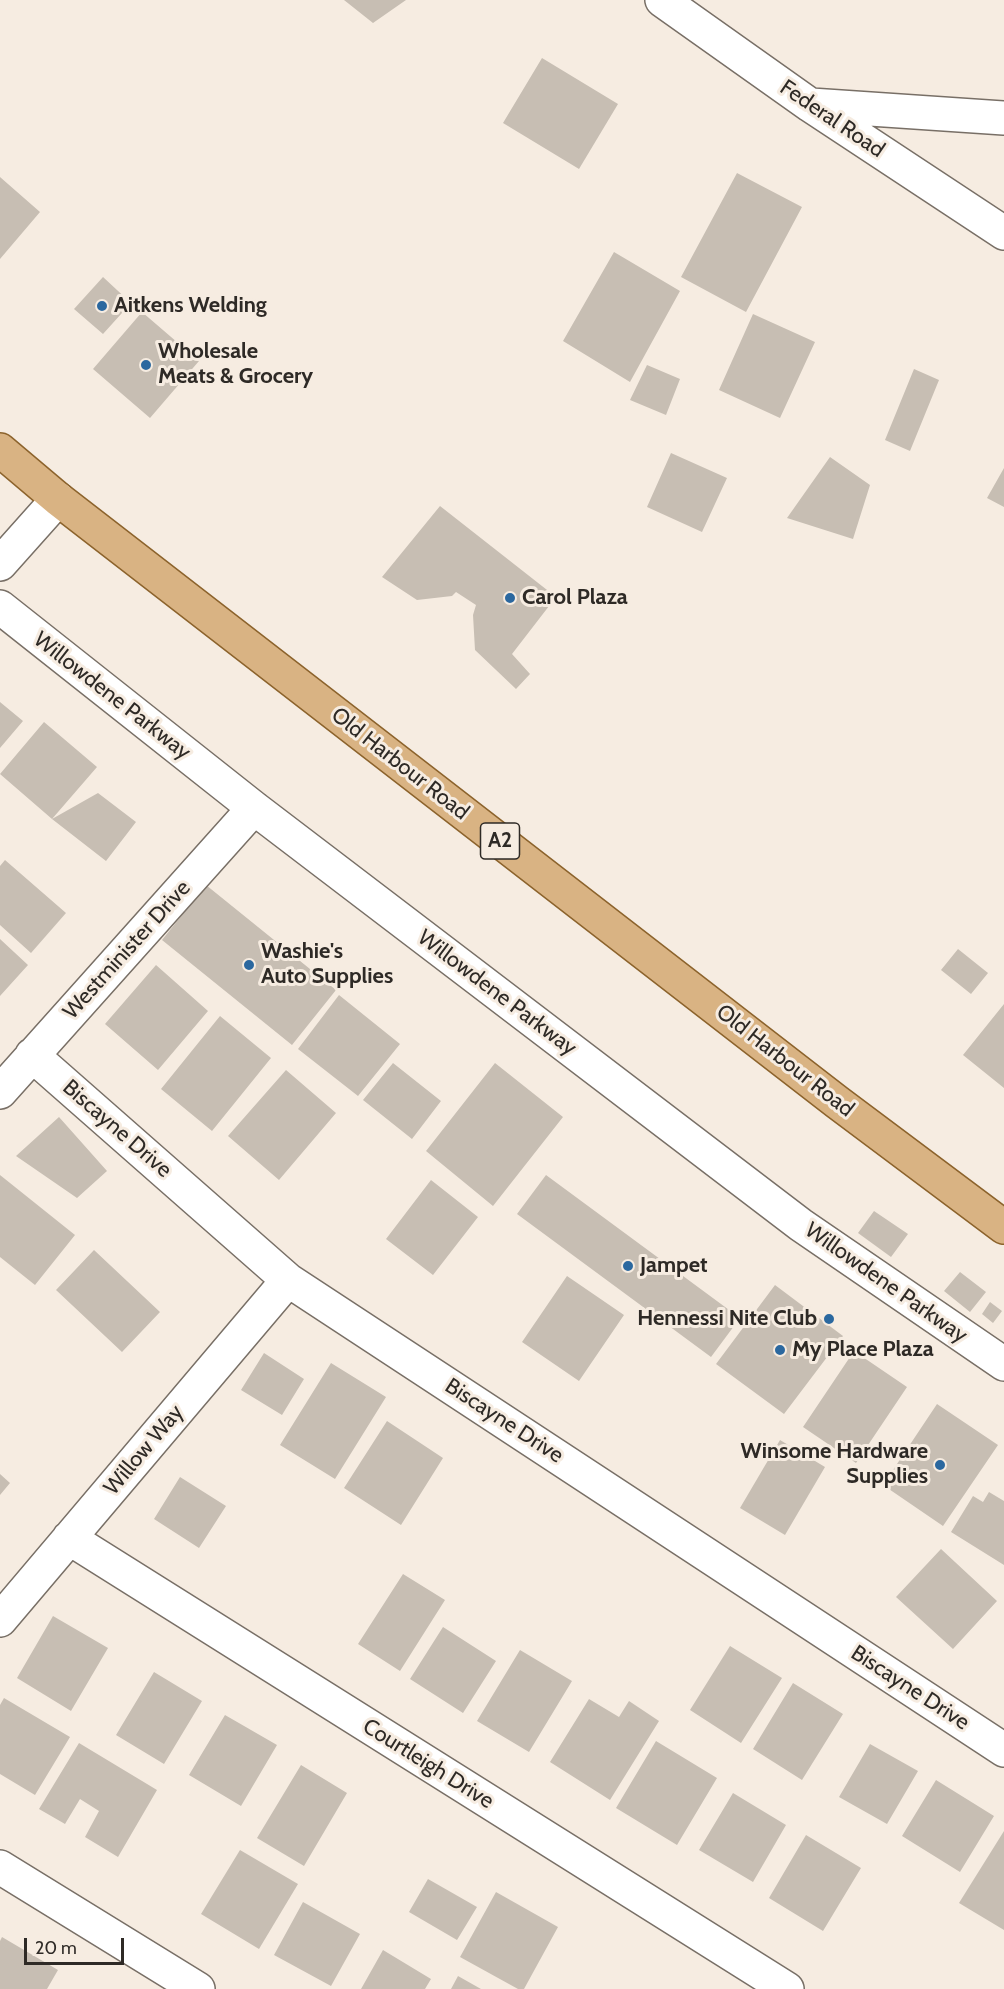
<!DOCTYPE html>
<style>
body{margin:0}
#map{position:relative;width:1004px;height:1989px;overflow:hidden;background:#f6ece1;font-family:Cabin,sans-serif}
canvas{display:block}
.scale{position:absolute;left:24px;top:1938px;width:100px;height:27px;box-sizing:border-box;border:3px solid #2e2a26;border-top:0;padding-left:8px;font-size:18px;line-height:21px;white-space:nowrap;color:#2e2a26;-webkit-text-stroke:4px #f6ece1;paint-order:stroke}
</style>
<div id="map">
<canvas width="1004" height="1989"></canvas>
<div class="scale">20 m</div>
</div>
<script>
const context = document.querySelector('canvas').getContext('2d');
context.lineJoin = 'round';
function fillPath(path, color) {
  context.fillStyle = color;
  context.fill(path, 'evenodd');
}
function strokePath(path, color, width, dash) {
  context.strokeStyle = color;
  context.lineWidth = width;
  context.lineCap = dash ? 'butt' : 'round';
  context.setLineDash(dash || []);
  context.stroke(path);
}
function drawText(font, color, halo, rows, align = 'center') {
  context.font = font + ' Cabin,sans-serif';
  context.lineWidth = 6;
  context.setLineDash([]);
  context.textBaseline = 'middle';
  context.strokeStyle = halo;
  context.fillStyle = color;
  for (const [text, x, y, turn = 0] of rows) {
    context.save();
    context.translate(x, y);
    context.rotate((+turn || 0) * Math.PI / 180);
    context.textAlign = isNaN(turn) ? turn : align;
    if (halo) context.strokeText(text, 0, 0);
    context.fillText(text, 0, 0);
    context.restore();
  }
}
fillPath(new Path2D(`
 M 344,0 L 406,0 L 373,23 Z
 M 542,58 L 618,104 L 579,169 L 503,123 Z
 M 737,173 L 802,207 L 746,312 L 681,277 Z
 M 0,177 L 40,212 L 0,259 Z
 M 614,252 L 680,291 L 630,382 L 563,341 Z
 M 103,277 L 131,303 L 103,334 L 74,309 Z
 M 142,312 L 199,361 L 150,418 L 93,369 Z
 M 753,314 L 815,342 L 780,418 L 719,390 Z
 M 647,365 L 680,379 L 666,415 L 630,400 Z
 M 914,369 L 939,380 L 910,451 L 885,440 Z
 M 671,453 L 727,478 L 702,532 L 647,507 Z
 M 830,457 L 870,485 L 853,539 L 787,518 Z
 M 1004,468 L 1004,507 L 987,498 Z
 M 440,506 L 556,597 L 512,654 L 530,674 L 516,689 L 475,650 L 473,615 L 476,605 L 456,592 L 452,596 L 417,600 L 382,577 Z
 M 0,702 L 23,721 L 0,748 Z
 M 44,722 L 97,767 L 52,819 L 98,793 L 136,822 L 106,861 L 52,819 L 0,774 Z
 M 5,860 L 66,913 L 31,953 L 0,925 L 0,866 Z
 M 206,885 L 336,990 L 292,1045 L 162,940 Z
 M 0,939 L 28,965 L 0,996 Z
 M 958,949 L 988,973 L 971,994 L 941,970 Z
 M 156,965 L 208,1011 L 158,1070 L 105,1024 Z
 M 339,995 L 400,1044 L 358,1096 L 298,1049 Z
 M 1004,1004 L 1004,1088 L 963,1055 Z
 M 220,1016 L 271,1058 L 212,1131 L 161,1089 Z
 M 393,1063 L 441,1101 L 412,1139 L 363,1100 Z
 M 495,1063 L 563,1117 L 493,1206 L 426,1151 Z
 M 286,1070 L 336,1113 L 279,1180 L 228,1136 Z
 M 59,1117 L 107,1171 L 77,1198 L 16,1156 Z
 M 0,1175 L 75,1235 L 35,1285 L 0,1257 Z
 M 546,1175 L 740,1318 L 711,1357 L 517,1214 Z
 M 431,1180 L 478,1217 L 433,1275 L 386,1239 Z
 M 874,1211 L 908,1234 L 891,1257 L 858,1233 Z
 M 94,1250 L 160,1312 L 122,1352 L 56,1290 Z
 M 960,1272 L 986,1292 L 970,1312 L 944,1291 Z
 M 567,1276 L 624,1315 L 579,1381 L 522,1342 Z
 M 775,1285 L 843,1336 L 784,1414 L 716,1364 Z
 M 990,1302 L 1002,1311 L 993,1323 L 982,1314 Z
 M 854,1351 L 907,1387 L 856,1463 L 803,1427 Z
 M 264,1353 L 304,1379 L 282,1415 L 241,1390 Z
 M 331,1363 L 386,1397 L 335,1479 L 280,1445 Z
 M 937,1404 L 998,1445 L 943,1526 L 883,1485 Z
 M 387,1421 L 443,1458 L 401,1525 L 344,1488 Z
 M 780,1440 L 825,1467 L 785,1535 L 740,1508 Z
 M 0,1474 L 10,1483 L 0,1495 Z
 M 180,1477 L 226,1506 L 199,1548 L 154,1519 Z
 M 989,1492 L 1004,1501 L 1004,1565 L 951,1532 L 973,1496 L 983,1502 Z
 M 941,1549 L 997,1601 L 953,1649 L 896,1597 Z
 M 403,1574 L 445,1600 L 400,1671 L 358,1644 Z
 M 53,1616 L 108,1648 L 71,1711 L 17,1678 Z
 M 443,1627 L 496,1661 L 463,1713 L 410,1679 Z
 M 730,1646 L 782,1678 L 741,1743 L 690,1710 Z
 M 520,1650 L 572,1681 L 529,1752 L 477,1721 Z
 M 154,1672 L 202,1701 L 164,1764 L 116,1735 Z
 M 793,1683 L 843,1714 L 802,1780 L 753,1749 Z
 M 4,1698 L 70,1737 L 35,1795 L 0,1774 L 0,1705 Z
 M 589,1699 L 619,1717 L 629,1701 L 659,1721 L 610,1800 L 550,1762 Z
 M 225,1715 L 277,1745 L 241,1806 L 189,1775 Z
 M 656,1741 L 717,1778 L 677,1845 L 616,1808 Z
 M 79,1743 L 157,1790 L 118,1857 L 85,1837 L 99,1811 L 80,1799 L 65,1824 L 39,1809 Z
 M 870,1744 L 918,1771 L 887,1824 L 839,1797 Z
 M 301,1765 L 347,1793 L 304,1866 L 257,1838 Z
 M 936,1780 L 994,1816 L 960,1872 L 902,1836 Z
 M 733,1793 L 786,1825 L 753,1882 L 699,1850 Z
 M 1004,1831 L 1004,1930 L 959,1903 Z
 M 806,1835 L 861,1868 L 823,1931 L 769,1898 Z
 M 240,1850 L 298,1884 L 259,1949 L 201,1914 Z
 M 428,1879 L 477,1907 L 457,1940 L 409,1912 Z
 M 496,1892 L 558,1927 L 524,1989 L 518,1989 L 460,1957 Z
 M 303,1902 L 360,1934 L 331,1986 L 274,1955 Z
 M 2,1937 L 58,1970 L 47,1989 L 0,1989 L 0,1941 Z
 M 383,1950 L 431,1979 L 425,1989 L 361,1989 Z
 M 458,1976 L 481,1989 L 451,1989 Z`), '#c7beb3');
const minor = new Path2D(`
 M 662,0 L 810,105 L 1004,233
 M 811,105 L 1004,118
 M 0,564 L 58,499
 M 0,607 L 254,808 L 801,1225 L 1004,1364
 M 32,1055 L 288,1280 L 1004,1750
 M 0,1092 L 254,808
 M 69,1538 L 787,1989
 M 0,1620 L 288,1280
 M 0,1867 L 198,1989`);
const primary = new Path2D(`
 M 0,450 L 58,499 L 837,1102 L 1004,1227`);
strokePath(minor, '#786f66', 36);
strokePath(primary, '#8c632c', 36);
strokePath(minor, '#fff', 33);
strokePath(primary, '#d9b383', 33);
for (const [x, y, r, color] of [
 [102,306,6,"#2b689f"],
 [146,365,6,"#2b689f"],
 [510,598,6,"#2b689f"],
 [249,965,6,"#2b689f"],
 [628,1266,6,"#2b689f"],
 [829,1319,6,"#2b689f"],
 [780,1350,6,"#2b689f"],
 [940,1465,6,"#2b689f"]
]) {
  const dot = new Path2D();
  dot.arc(x, y, r, 0, 2 * Math.PI);
  context.fillStyle = color;
  context.fill(dot);
  strokePath(dot, '#f6ece1', 2);
}
for (const [x, y, w] of [
 [500,841,39]
]) {
  const box = new Path2D();
  box.roundRect(x - w / 2, y - 18, w, 36, 4.5);
  context.fillStyle = '#f6ece1';
  context.fill(box);
  strokePath(box, '#2e2a26', 1.5);
}
drawText('bold 21px', '#2e2a26', null, [
 ["A2",500,841]
]);
drawText('22px', '#2e2a26', '#f6ece1', [
 ["Federal Road",832,119,34],
 ["Willowdene Parkway",112,696,38],
 ["Old Harbour Road",400,764,38],
 ["Westminister Drive",127,950,-48],
 ["Willowdene Parkway",497,993,37],
 ["Old Harbour Road",785,1061,38],
 ["Biscayne Drive",117,1129,41],
 ["Willowdene Parkway",886,1283,35],
 ["Biscayne Drive",504,1421,33],
 ["Willow Way",144,1450,-50],
 ["Biscayne Drive",910,1688,33],
 ["Courtleigh Drive",428,1764,32]
]);
drawText('bold 22px', '#2e2a26', '#f6ece1', [
 ["Aitkens Welding",114,306],
 ["Wholesale",158,352],
 ["Meats & Grocery",158,377],
 ["Carol Plaza",522,598],
 ["Washie's",261,952],
 ["Auto Supplies",261,977],
 ["Jampet",640,1266],
 ["Hennessi Nite Club",817,1319,"right"],
 ["My Place Plaza",792,1350],
 ["Winsome Hardware",928,1452,"right"],
 ["Supplies",928,1477,"right"]
], 'left');
</script>
